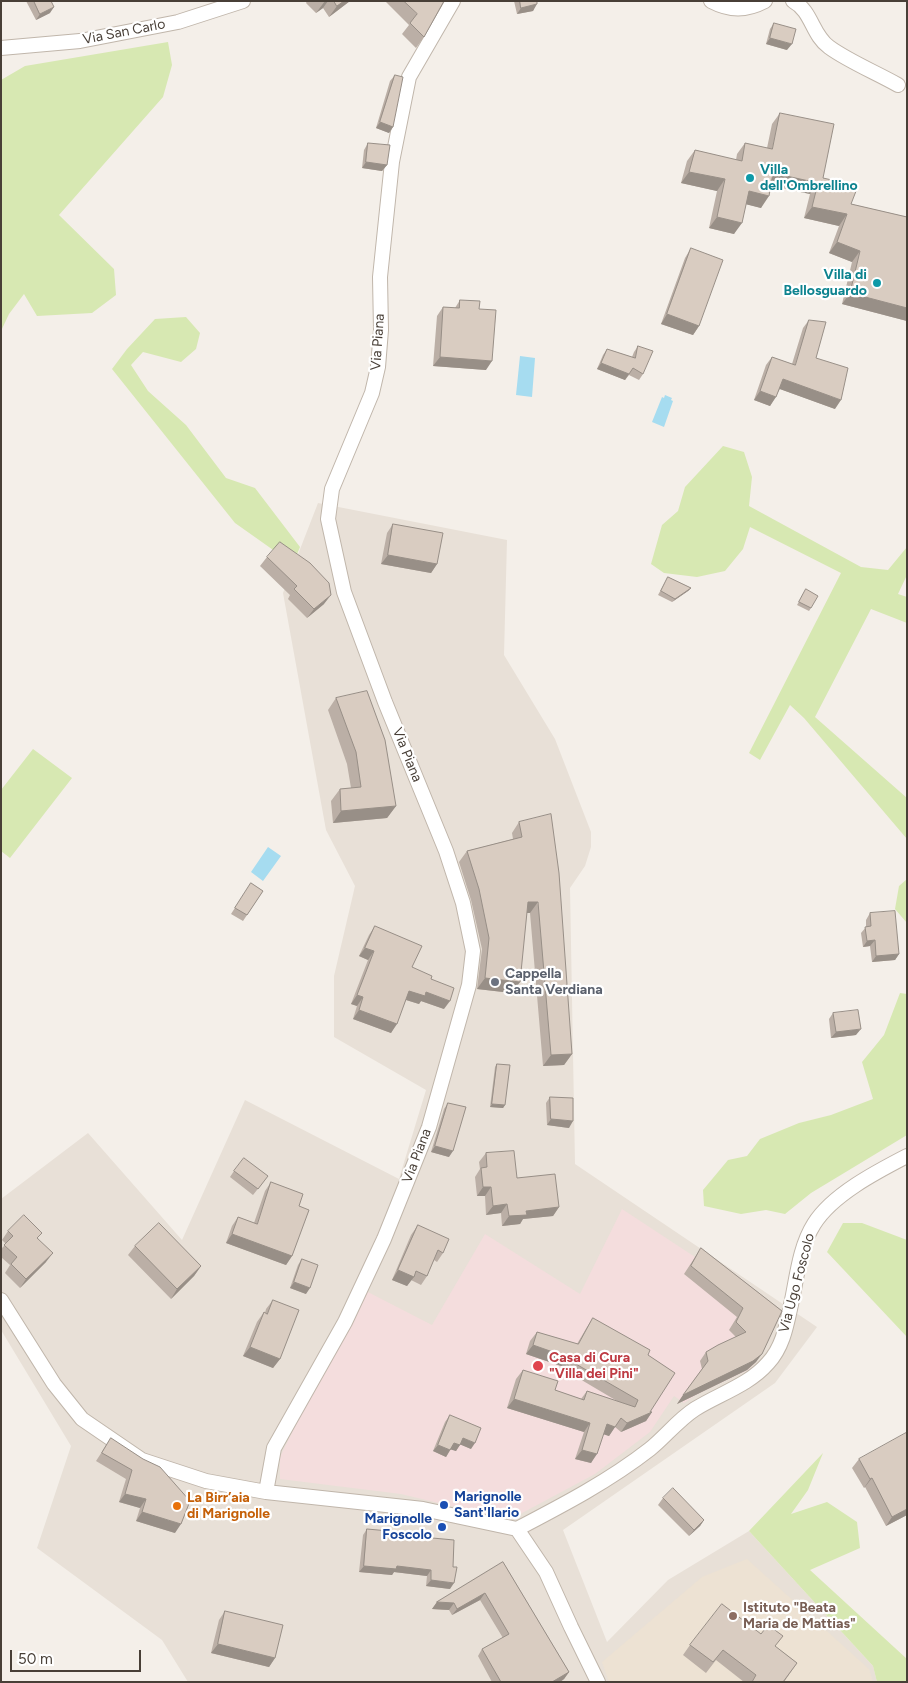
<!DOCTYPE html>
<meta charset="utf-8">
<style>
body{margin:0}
#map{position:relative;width:908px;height:1683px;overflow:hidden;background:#f4efe9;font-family:Figtree,sans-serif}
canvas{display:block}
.frame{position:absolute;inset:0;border:2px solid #483f37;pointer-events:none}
.scale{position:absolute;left:10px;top:1650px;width:131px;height:22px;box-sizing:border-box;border:2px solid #483f37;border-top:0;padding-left:6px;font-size:15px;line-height:18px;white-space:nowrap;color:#483f37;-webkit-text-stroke:4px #fff;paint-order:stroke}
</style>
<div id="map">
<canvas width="908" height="1683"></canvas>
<div class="frame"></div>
<div class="scale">50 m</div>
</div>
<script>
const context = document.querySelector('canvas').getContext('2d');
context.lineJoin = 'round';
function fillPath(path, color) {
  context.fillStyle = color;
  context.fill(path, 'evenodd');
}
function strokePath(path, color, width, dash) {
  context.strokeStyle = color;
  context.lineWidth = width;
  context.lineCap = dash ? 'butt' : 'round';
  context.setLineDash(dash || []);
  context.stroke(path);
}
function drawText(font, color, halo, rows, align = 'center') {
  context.font = font + ' Figtree,sans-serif';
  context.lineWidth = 4.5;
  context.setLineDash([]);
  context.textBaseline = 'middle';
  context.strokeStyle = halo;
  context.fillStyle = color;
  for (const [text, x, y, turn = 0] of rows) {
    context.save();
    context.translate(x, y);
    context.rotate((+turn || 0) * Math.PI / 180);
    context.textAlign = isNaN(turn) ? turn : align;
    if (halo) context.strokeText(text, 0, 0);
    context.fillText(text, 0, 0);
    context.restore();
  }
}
fillPath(new Path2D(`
 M 318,503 L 507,540 L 504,655 L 555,739 L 591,832 L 591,847 L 585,866 L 570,888 L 575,1164 L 817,1327 L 775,1383 L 563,1530 L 607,1642 L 668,1580 L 749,1531 L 873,1666 L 877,1682 L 188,1682 L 162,1640 L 37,1548 L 71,1446 L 1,1330 L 1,1199 L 88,1133 L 182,1240 L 245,1100 L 399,1179 L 426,1090 L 334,1037 L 334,976 L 355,886 L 326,830 L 283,593 Z`), '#e8e0d7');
fillPath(new Path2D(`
 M 747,1559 L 869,1669 L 873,1682 L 609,1682 L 602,1662 L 702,1577 Z`), '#ede2d3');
fillPath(new Path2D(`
 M 622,1209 L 695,1257 L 776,1320 L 756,1362 L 748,1370 L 696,1395 L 684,1403 L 674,1396 L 650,1432 L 595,1474 L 509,1520 L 401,1494 L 280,1479 L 280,1457 L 362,1289 L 432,1325 L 485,1234 L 580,1294 Z`), '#f4dddd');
fillPath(new Path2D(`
 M 168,42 L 172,65 L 163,97 L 59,215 L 114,269 L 116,295 L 92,313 L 37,316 L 24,294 L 9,314 L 1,331 L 1,80 L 25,66 Z
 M 186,317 L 200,333 L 196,349 L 181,362 L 143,352 L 131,365 L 148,391 L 186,425 L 226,478 L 255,488 L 300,547 L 293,564 L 235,523 L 112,369 L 127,349 L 155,319 Z
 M 723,446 L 744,452 L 752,477 L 749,506 L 861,567 L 888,570 L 907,547 L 907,575 L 898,594 L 907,597 L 907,623 L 871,609 L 815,717 L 907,798 L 907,839 L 804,718 L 790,705 L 760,760 L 749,753 L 841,573 L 750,527 L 743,549 L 725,571 L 697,577 L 664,573 L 651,564 L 662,525 L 678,511 L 685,487 Z
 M 33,749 L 72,778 L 10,858 L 1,851 L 1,790 Z
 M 907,879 L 907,923 L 895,909 L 899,886 Z
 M 900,993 L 907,994 L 907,1135 L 811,1193 L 785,1214 L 766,1210 L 741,1214 L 704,1206 L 703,1190 L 728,1160 L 747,1156 L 760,1139 L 799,1123 L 831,1115 L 873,1099 L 862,1062 L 884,1035 Z
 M 843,1223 L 862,1223 L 907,1240 L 907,1337 L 827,1252 Z
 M 823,1453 L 808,1490 L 791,1514 L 827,1502 L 857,1522 L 860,1548 L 810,1570 L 907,1659 L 907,1682 L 877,1682 L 873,1666 L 749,1531 Z`), '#d7e8b2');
fillPath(new Path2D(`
 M 520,356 L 535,358 L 532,397 L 516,395 Z
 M 665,395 L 672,398 L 671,400 L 673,401 L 664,427 L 652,422 L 662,397 L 664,398 Z
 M 268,847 L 281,856 L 263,881 L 251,872 Z`), '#a6dcf0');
const minor = new Path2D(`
 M 711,1 C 730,11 746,11 765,1
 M 793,1 C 812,11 812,35 829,47 C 848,61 877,73 898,85
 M 1,48 L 80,41 L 178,22 L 243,1
 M 1,1300 L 54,1384 L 82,1419 L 142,1460 L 206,1481 L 266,1492 L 423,1509 L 517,1529 L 546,1572 L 571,1627 L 598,1682
 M 266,1492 L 274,1448 L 345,1322 L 384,1239 L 429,1127 L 469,985 L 473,951 L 463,903 L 446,851 L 385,702 L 344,592 L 328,519 L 332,489 L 372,393 L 378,367 L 381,330 L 380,277 L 392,162 L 409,77 L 453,1
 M 517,1529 C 563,1505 609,1481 650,1449 C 665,1437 678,1420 695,1409 C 719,1394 749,1385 768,1363 C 784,1346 787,1322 792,1300 C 797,1276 800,1246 814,1224 C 832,1195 876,1172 907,1156`);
strokePath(minor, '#c0b6ab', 16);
strokePath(minor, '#fff', 14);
fillPath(new Path2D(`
 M 26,1 L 51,1 L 50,13 L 36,20 Z
 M 307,1 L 350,1 L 329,17 L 323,8 L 316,13 L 306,3 Z
 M 385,1 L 444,1 L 424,37 L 416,48 L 402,34 L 409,25 Z
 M 514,1 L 537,1 L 533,11 L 517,14 Z
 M 774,23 L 787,50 L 766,44 L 770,29 Z
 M 395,75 L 393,127 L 389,133 L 376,128 L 390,81 Z
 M 780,113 L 823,178 L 851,204 L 907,217 L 907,321 L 842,304 L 852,262 L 829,253 L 839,226 L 804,218 L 810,194 L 771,186 L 761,208 L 746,204 L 734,234 L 709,228 L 717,191 L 681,183 L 687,161 L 695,150 L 736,160 L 737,154 L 745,143 L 767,148 L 772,124 Z
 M 368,143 L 387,165 L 382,171 L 362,168 L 364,150 Z
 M 691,248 L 699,326 L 693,335 L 661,324 L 685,258 Z
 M 460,300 L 479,309 L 486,370 L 433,366 L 437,316 L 443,307 L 455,308 Z
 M 809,320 L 816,358 L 835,409 L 780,389 L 770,406 L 754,400 L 766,365 L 772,357 L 792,364 L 803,328 Z
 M 638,346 L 643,374 L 639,380 L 629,375 L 625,380 L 597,369 L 603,355 L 607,349 L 632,357 L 634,352 Z
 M 393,524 L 437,564 L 431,573 L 381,564 L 387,533 Z
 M 267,557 L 324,604 L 307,618 L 288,599 L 290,595 L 260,566 Z
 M 668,577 L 691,588 L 688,591 L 672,602 L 658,595 Z
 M 806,589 L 811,608 L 809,611 L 797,605 Z
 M 336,698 L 396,806 L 387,818 L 333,823 L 331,801 L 340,789 L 351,788 L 347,764 L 328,710 Z
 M 519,822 L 572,1054 L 564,1065 L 543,1066 L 530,913 L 527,913 L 512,993 L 477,989 L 482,949 L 471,900 L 459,862 L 467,851 L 513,839 L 512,833 Z
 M 251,883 L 263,891 L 243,921 L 231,914 Z
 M 870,913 L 899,954 L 895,960 L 872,962 L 870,946 L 863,947 L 861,933 L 866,927 L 866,920 Z
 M 375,926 L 412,967 L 431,979 L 444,1009 L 421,1001 L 419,1004 L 406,1000 L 391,1033 L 353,1019 L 357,1006 L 351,1004 L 368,960 L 359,956 L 369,935 Z
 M 833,1013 L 856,1035 L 831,1038 L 829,1019 Z
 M 497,1064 L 505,1105 L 503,1108 L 490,1107 L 495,1067 Z
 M 550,1097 L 569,1128 L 547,1125 L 546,1103 Z
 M 448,1103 L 449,1157 L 431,1152 L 444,1109 Z
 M 486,1153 L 517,1178 L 559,1207 L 553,1216 L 523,1219 L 520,1224 L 502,1226 L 501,1213 L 486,1215 L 485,1196 L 477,1196 L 475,1177 L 480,1169 L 479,1162 Z
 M 234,1171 L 268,1176 L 253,1195 L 230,1177 Z
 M 271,1182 L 299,1206 L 292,1256 L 286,1265 L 226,1243 L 232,1226 L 238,1217 L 254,1223 L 265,1191 Z
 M 418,1225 L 443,1253 L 437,1262 L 434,1260 L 427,1276 L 421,1285 L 411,1280 L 407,1286 L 392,1280 L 411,1235 Z
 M 8,1231 L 38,1238 L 46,1262 L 20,1288 L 5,1273 L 10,1265 L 1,1257 L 1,1249 L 6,1244 L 2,1240 Z
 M 135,1246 L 201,1266 L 194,1276 L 171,1299 L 128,1255 Z
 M 701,1248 L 782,1311 L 756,1362 L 747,1370 L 677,1404 L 702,1369 L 700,1361 L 706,1352 L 736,1337 L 729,1330 L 737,1317 L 684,1274 Z
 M 302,1259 L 306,1294 L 290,1288 L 298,1265 Z
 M 273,1300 L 280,1359 L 273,1368 L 243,1356 L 257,1322 L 264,1312 L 265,1313 L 266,1309 Z
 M 593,1318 L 648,1355 L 650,1412 L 652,1412 L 646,1421 L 621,1432 L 615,1427 L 609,1436 L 603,1434 L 591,1463 L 575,1459 L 584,1432 L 507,1408 L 516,1379 L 523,1370 L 555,1390 L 581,1399 L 587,1391 L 617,1401 L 563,1369 L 564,1367 L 526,1354 L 530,1341 L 537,1332 L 577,1344 L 587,1327 Z
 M 450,1415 L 471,1449 L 460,1444 L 456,1451 L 451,1449 L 446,1457 L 433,1451 L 445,1422 Z
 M 111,1438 L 175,1533 L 136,1521 L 140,1508 L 119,1502 L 126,1479 L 96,1461 Z
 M 859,1459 L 907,1515 L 886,1526 L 865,1487 L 864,1488 L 852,1468 Z
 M 663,1498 L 704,1520 L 700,1526 L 689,1536 L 658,1505 Z
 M 367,1529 L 400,1535 L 450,1589 L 426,1586 L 427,1576 L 394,1572 L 392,1575 L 359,1572 L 363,1535 Z
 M 503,1562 L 569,1672 L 564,1679 L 560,1682 L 492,1682 L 478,1656 L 482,1649 L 503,1638 L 480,1600 L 452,1615 L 449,1610 L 432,1609 L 437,1602 Z
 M 225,1611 L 275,1658 L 269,1667 L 211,1653 L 219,1620 Z
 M 690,1645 L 776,1647 L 797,1663 L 784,1682 L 744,1682 L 716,1660 L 706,1673 L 683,1655 Z`), '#bbafa6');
fillPath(new Path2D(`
 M 325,1 L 328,1 L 323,8 L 316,13 Z
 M 344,1 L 350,1 L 329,17 L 337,6 Z
 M 537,4 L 533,11 L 517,14 L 521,8 Z
 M 54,7 L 50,13 L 36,20 L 40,14 Z
 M 770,38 L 792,44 L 787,50 L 766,44 Z
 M 380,122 L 393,127 L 389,133 L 376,128 Z
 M 366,162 L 387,165 L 382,171 L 362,168 Z
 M 689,172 L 725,179 L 717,191 L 681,183 Z
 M 773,173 L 818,183 L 810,194 L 765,184 Z
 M 749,191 L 769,196 L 761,208 L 741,203 Z
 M 812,207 L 847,214 L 839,226 L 804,218 Z
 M 717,217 L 742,223 L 734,234 L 709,228 Z
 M 837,242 L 860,251 L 852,262 L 829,253 Z
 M 850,293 L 907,308 L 907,321 L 842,304 Z
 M 667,314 L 699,326 L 693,335 L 661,324 Z
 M 440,357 L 492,361 L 486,370 L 433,366 Z
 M 601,363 L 629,374 L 625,380 L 597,369 Z
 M 783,379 L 841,400 L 835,409 L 777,388 Z
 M 760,391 L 776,397 L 770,406 L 754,400 Z
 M 388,555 L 437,564 L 431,573 L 381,564 Z
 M 691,588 L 688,591 L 672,602 L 675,599 Z
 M 331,595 L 324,604 L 307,618 L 314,609 Z
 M 396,806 L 387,818 L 333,823 L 341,811 Z
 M 528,902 L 538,902 L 530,913 L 521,913 Z
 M 875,940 L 870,946 L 863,947 L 867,941 Z
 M 365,948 L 374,951 L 368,960 L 359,956 Z
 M 899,954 L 895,960 L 872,962 L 876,956 Z
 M 485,978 L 520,982 L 512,993 L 477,989 Z
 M 409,991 L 426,992 L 450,1001 L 444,1009 L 421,1001 L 419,1004 L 403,999 Z
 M 357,995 L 363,997 L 357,1006 L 351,1004 Z
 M 359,1010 L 397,1024 L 391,1033 L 353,1019 Z
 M 861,1029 L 856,1035 L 831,1038 L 836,1032 Z
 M 572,1054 L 564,1065 L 543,1066 L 551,1055 Z
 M 492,1104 L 505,1105 L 503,1108 L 490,1107 Z
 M 551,1119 L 573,1121 L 569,1128 L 547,1125 Z
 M 435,1146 L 453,1151 L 449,1157 L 431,1152 Z
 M 483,1187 L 491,1187 L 485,1196 L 477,1196 Z
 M 507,1204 L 501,1213 L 486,1215 L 493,1206 Z
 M 559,1207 L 553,1216 L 523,1219 L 520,1224 L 502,1226 L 509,1216 L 526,1211 Z
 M 232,1234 L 292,1256 L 286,1265 L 226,1243 Z
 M 53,1253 L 46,1262 L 20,1288 L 26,1279 Z
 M 201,1266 L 194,1276 L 171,1299 L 177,1289 Z
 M 398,1270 L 414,1277 L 407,1286 L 392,1280 Z
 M 294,1282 L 310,1288 L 306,1294 L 290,1288 Z
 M 533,1345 L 570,1358 L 564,1367 L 526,1354 Z
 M 250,1347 L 280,1359 L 273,1368 L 243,1356 Z
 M 762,1354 L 756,1362 L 747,1370 L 677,1404 L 683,1395 Z
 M 514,1399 L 590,1423 L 584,1432 L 507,1408 Z
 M 652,1412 L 646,1421 L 621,1432 L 627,1423 Z
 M 607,1424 L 615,1427 L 609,1436 L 600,1433 Z
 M 463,1438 L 475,1443 L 471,1449 L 459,1444 Z
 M 454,1443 L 460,1445 L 456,1451 L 449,1449 Z
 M 438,1445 L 450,1450 L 446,1457 L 433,1451 Z
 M 582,1450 L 597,1454 L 591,1463 L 575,1459 Z
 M 872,1478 L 865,1487 L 864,1488 L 870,1479 Z
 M 125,1494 L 146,1499 L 140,1508 L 119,1502 Z
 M 907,1509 L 907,1515 L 886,1526 L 892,1517 Z
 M 142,1512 L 181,1524 L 175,1533 L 136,1521 Z
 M 704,1520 L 700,1526 L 689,1536 L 694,1530 Z
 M 364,1566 L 397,1566 L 431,1570 L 427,1576 L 394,1572 L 392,1575 L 359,1572 Z
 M 431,1580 L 454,1583 L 450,1589 L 426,1586 Z
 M 485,1593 L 480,1600 L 452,1615 L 457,1609 Z
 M 437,1602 L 454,1603 L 449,1610 L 432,1609 Z
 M 218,1644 L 275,1658 L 269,1667 L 211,1653 Z
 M 569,1672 L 564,1679 L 560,1682 L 552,1682 Z`), '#988f87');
const building = new Path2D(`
 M 34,1 L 51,1 L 54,7 L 40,14 Z
 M 334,1 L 344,1 L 337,6 Z
 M 404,1 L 444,1 L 424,37 L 410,23 L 417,14 Z
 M 520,1 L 537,1 L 537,4 L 521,8 Z
 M 774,23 L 796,29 L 792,44 L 770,38 Z
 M 395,75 L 403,77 L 393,127 L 380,122 Z
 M 780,113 L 834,124 L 823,178 L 858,186 L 851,204 L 907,217 L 907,308 L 850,293 L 860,251 L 837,242 L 847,214 L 812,207 L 818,183 L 773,173 L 769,196 L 749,191 L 742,223 L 717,217 L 725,179 L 689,172 L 695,150 L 742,161 L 745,143 L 772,149 Z
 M 368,143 L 390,145 L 387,165 L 366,162 Z
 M 691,248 L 723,260 L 699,326 L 667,314 Z
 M 460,300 L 480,301 L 479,309 L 496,310 L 492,361 L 440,357 L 443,307 L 459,308 Z
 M 809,320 L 826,322 L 816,358 L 848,368 L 841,400 L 783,379 L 776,397 L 760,391 L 772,357 L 795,365 Z
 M 638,346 L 653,351 L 643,374 L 633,368 L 629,374 L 601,363 L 607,349 L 635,358 Z
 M 393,524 L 443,533 L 437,564 L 388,555 Z
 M 280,542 L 310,563 L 329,583 L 331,595 L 314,609 L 294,589 L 297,586 L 267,557 Z
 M 668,577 L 691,588 L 675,599 L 661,591 Z
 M 806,589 L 818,596 L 811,608 L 799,602 Z
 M 367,691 L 385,740 L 396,806 L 341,811 L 340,789 L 361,787 L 356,752 L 336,698 Z
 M 551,814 L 559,873 L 572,1054 L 551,1055 L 538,902 L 528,902 L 520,982 L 485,978 L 489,938 L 479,889 L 467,851 L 522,837 L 519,822 Z
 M 251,883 L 263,891 L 247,915 L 235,908 Z
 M 895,911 L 899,954 L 876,956 L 875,940 L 867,941 L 865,927 L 871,926 L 870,913 Z
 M 375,926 L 422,946 L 412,967 L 432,976 L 431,979 L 454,988 L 450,1001 L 426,992 L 425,996 L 409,991 L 397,1024 L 359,1010 L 363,997 L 357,995 L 374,951 L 365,948 Z
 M 858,1010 L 861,1029 L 836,1032 L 833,1013 Z
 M 497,1064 L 510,1065 L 505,1105 L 492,1104 Z
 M 550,1097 L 573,1098 L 573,1121 L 551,1119 Z
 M 448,1103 L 466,1107 L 453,1151 L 435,1146 Z
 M 514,1151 L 517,1178 L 555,1174 L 559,1207 L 526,1211 L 527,1215 L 509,1216 L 507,1204 L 493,1206 L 491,1187 L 483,1187 L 481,1168 L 487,1167 L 486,1153 Z
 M 244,1158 L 268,1176 L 258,1189 L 234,1171 Z
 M 271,1182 L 303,1194 L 299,1206 L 309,1210 L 292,1256 L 232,1234 L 238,1217 L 257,1224 Z
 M 24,1215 L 42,1233 L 37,1238 L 53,1253 L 26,1279 L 11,1264 L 17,1257 L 4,1245 L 13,1236 L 8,1231 Z
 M 159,1223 L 201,1266 L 177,1289 L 135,1246 Z
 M 418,1225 L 449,1239 L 443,1253 L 438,1250 L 427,1276 L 416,1271 L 414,1277 L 398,1270 Z
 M 701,1248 L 782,1311 L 762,1354 L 753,1361 L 683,1395 L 708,1361 L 706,1352 L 718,1345 L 746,1332 L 736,1322 L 743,1308 L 691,1266 Z
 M 302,1259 L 318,1265 L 310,1288 L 294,1282 Z
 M 273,1300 L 299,1310 L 280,1359 L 250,1347 L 264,1312 L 267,1314 Z
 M 593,1318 L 650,1350 L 648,1355 L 675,1373 L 650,1412 L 652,1412 L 627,1423 L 621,1418 L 615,1427 L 607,1424 L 597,1454 L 582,1450 L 590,1423 L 514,1399 L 523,1370 L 558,1381 L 555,1390 L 584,1400 L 587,1391 L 635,1407 L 638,1400 L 569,1360 L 570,1358 L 533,1345 L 537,1332 L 578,1344 Z
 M 450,1415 L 481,1428 L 475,1443 L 463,1438 L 460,1445 L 454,1443 L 450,1450 L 438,1445 Z
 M 906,1433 L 907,1435 L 907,1509 L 892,1517 L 872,1478 L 870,1479 L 859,1459 Z
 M 111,1438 L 143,1459 L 160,1467 L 190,1501 L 181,1524 L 142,1512 L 146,1499 L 125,1494 L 132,1470 L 102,1453 Z
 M 673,1488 L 704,1520 L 694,1530 L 663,1498 Z
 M 367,1529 L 400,1532 L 400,1535 L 454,1540 L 453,1567 L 457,1567 L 454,1583 L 431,1580 L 431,1570 L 397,1566 L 396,1569 L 364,1566 Z
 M 503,1562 L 569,1672 L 552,1682 L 501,1682 L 482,1649 L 509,1634 L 485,1593 L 457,1609 L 454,1603 L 437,1602 Z
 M 722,1604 L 761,1634 L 768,1625 L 783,1636 L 775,1646 L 797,1663 L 783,1682 L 752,1682 L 756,1675 L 723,1650 L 713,1662 L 690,1645 Z
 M 225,1611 L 283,1625 L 275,1658 L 218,1644 Z`);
fillPath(building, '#d9ccc1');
strokePath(building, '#988f87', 1);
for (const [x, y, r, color] of [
 [750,178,5,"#0f9aa8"],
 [877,283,5,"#0f9aa8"],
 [495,982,5,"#6b7280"],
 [538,1366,6,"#e0444e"],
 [444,1505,5,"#1a4fb4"],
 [177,1506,5,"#e8710a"],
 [442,1527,5,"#1a4fb4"],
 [733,1616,5,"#8d6e63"]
]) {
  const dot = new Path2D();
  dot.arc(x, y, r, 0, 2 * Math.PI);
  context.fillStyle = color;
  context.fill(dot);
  strokePath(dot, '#fff', 2);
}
drawText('14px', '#483f37', '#fff', [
 ["Via San Carlo",124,32,-11],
 ["Via Piana",378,342,-86],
 ["Via Piana",407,755,68],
 ["Via Piana",417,1156,-69],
 ["Via Ugo Foscolo",797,1283,-75]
]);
drawText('bold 14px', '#0d838f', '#fff', [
 ["Villa",760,170],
 ["dell'Ombrellino",760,186],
 ["Villa di",867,275,"right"],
 ["Bellosguardo",867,291,"right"]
], 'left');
drawText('bold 14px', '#5b616d', '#fff', [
 ["Cappella",505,974],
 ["Santa Verdiana",505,990]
], 'left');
drawText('bold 14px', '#be3a42', '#fff', [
 ["Casa di Cura",549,1358],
 ["\"Villa dei Pini\"",549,1374]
], 'left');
drawText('bold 14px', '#164399', '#fff', [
 ["Marignolle",454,1497],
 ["Sant'Ilario",454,1513],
 ["Marignolle",432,1519,"right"],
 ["Foscolo",432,1535,"right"]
], 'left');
drawText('bold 14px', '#c56008', '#fff', [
 ["La Birr’aia",187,1498],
 ["di Marignolle",187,1514]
], 'left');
drawText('bold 14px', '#785e54', '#fff', [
 ["Istituto \"Beata",743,1608],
 ["Maria de Mattias\"",743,1624]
], 'left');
</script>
